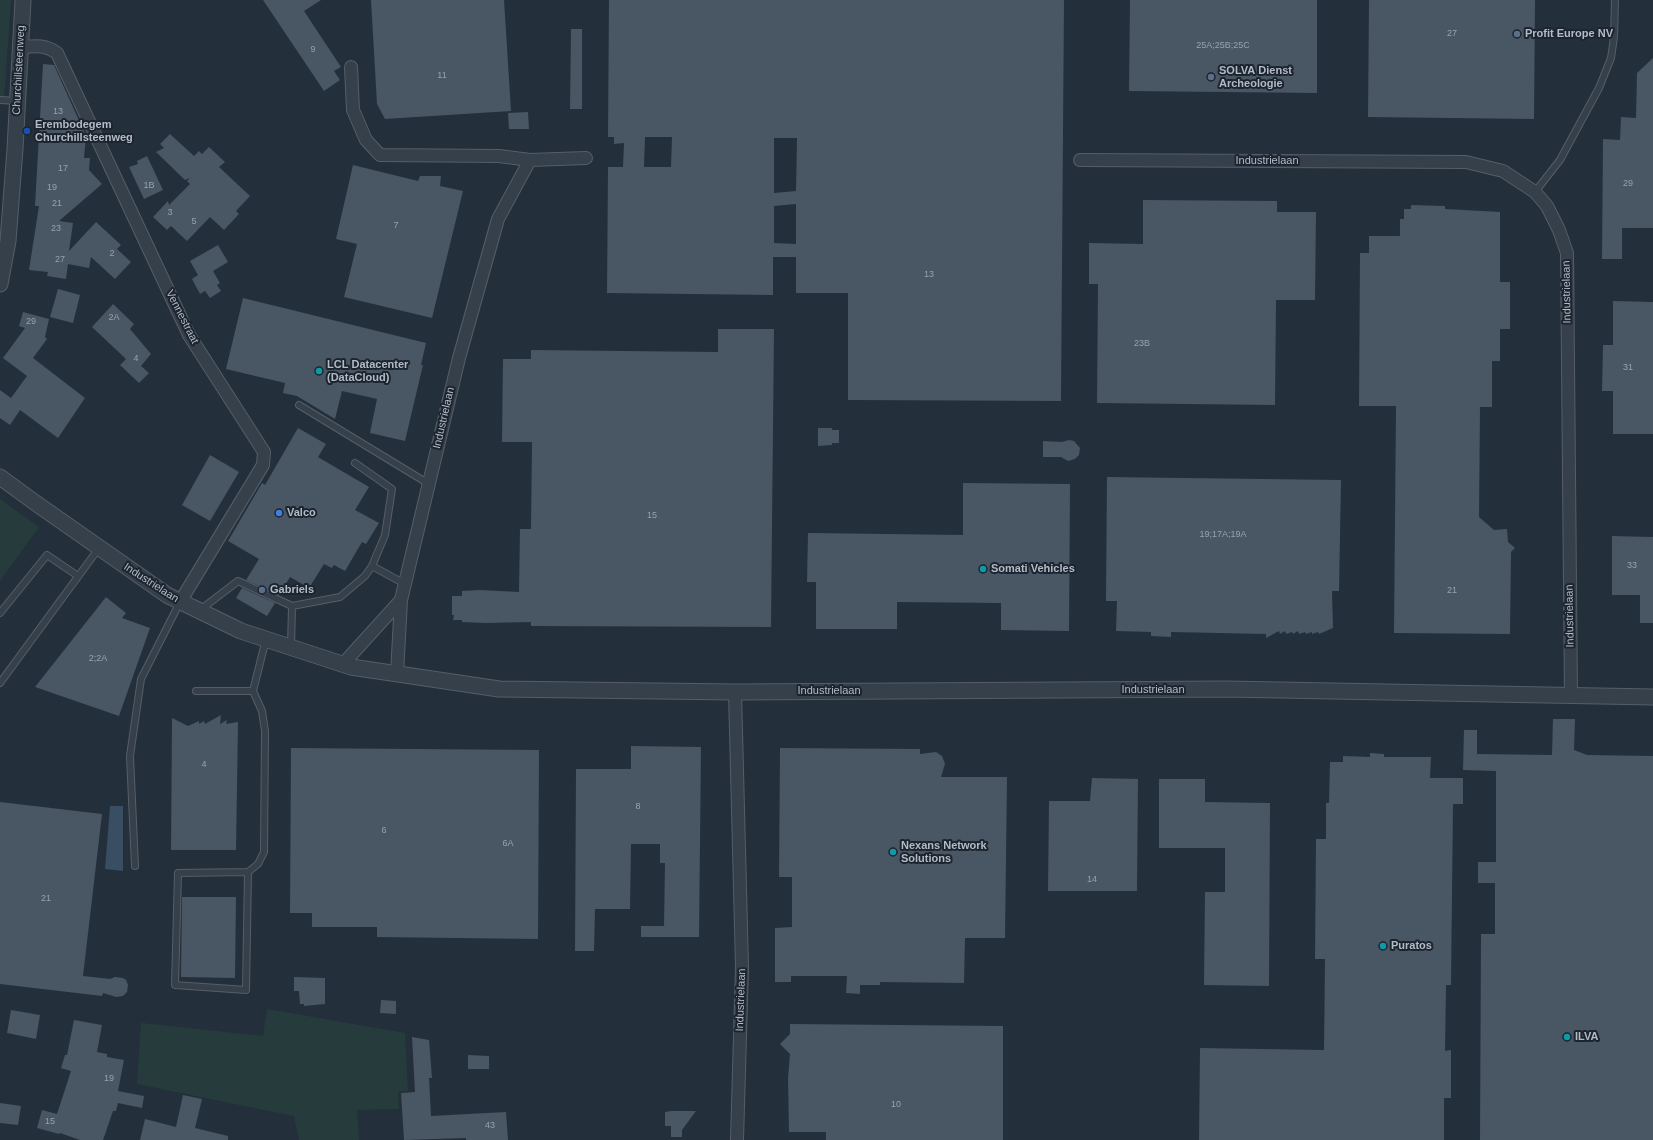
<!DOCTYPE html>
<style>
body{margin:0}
canvas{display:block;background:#232f3a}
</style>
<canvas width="1653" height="1140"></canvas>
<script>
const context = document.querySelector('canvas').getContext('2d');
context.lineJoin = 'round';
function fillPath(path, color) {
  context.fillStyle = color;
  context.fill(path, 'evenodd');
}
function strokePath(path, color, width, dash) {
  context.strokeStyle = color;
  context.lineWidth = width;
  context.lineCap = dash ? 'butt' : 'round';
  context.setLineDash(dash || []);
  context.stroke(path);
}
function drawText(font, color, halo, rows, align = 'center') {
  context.font = font + ' Helvetica,sans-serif';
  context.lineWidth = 4;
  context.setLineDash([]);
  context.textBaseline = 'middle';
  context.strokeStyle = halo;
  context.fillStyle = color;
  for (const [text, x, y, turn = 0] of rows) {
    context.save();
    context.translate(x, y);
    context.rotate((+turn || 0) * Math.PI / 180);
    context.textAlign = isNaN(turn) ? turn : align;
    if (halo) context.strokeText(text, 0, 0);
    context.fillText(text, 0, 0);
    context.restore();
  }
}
fillPath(new Path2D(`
 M 0,0 L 11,0 L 4,100 L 0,100 Z
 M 0,499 L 39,527 L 0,581 Z
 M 267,1009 L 405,1033 L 408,1091 L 398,1092 L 399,1109 L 357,1110 L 359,1140 L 299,1140 L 294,1116 L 137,1084 L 141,1023 L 263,1036 Z`), '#263c3c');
fillPath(new Path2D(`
 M 110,806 L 123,806 L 123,871 L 105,869 Z`), '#394d63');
fillPath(new Path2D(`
 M 263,0 L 321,0 L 304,11 L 341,67 L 334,71 L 340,80 L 324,91 Z
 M 371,0 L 504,0 L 511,111 L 385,119 L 377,104 Z
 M 609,0 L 1064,0 L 1061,401 L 848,400 L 848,293 L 796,293 L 796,257 L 773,257 L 773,295 L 607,293 L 608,167 L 623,167 L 624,143 L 614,144 L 614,137 L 608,137 ZM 645,137 L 672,137 L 671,167 L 644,167 ZM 774,138 L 797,138 L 796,191 L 774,193 ZM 796,204 L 796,244 L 774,243 L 774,206 Z
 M 1130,0 L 1317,0 L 1317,93 L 1129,91 Z
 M 1369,0 L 1535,0 L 1534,119 L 1368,117 Z
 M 571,29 L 582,29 L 582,109 L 570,109 Z
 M 1653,58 L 1653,228 L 1622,228 L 1622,259 L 1602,259 L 1603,139 L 1620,140 L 1621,117 L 1636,118 L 1637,73 Z
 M 43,64 L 54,65 L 86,136 L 84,158 L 90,158 L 89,170 L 102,184 L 59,221 L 73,223 L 69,251 L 96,222 L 121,245 L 117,249 L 131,262 L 115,279 L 91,257 L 89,268 L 68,264 L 66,279 L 47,276 L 48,272 L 29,270 L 39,206 L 35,206 Z
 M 528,112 L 529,129 L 509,129 L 508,113 Z
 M 170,134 L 194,156 L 199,151 L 202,154 L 209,147 L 225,162 L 219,167 L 250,196 L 236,211 L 239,214 L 224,230 L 210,217 L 187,241 L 171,226 L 167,230 L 153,217 L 168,201 L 169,205 L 190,184 L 187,181 L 190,178 L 185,180 L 156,152 L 164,148 L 160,144 Z
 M 147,156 L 163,190 L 144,199 L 129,167 L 138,164 L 137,161 Z
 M 353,165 L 418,181 L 420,176 L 441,176 L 440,186 L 463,191 L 432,318 L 344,297 L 357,244 L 336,239 Z
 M 1143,200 L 1277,201 L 1277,212 L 1316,212 L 1315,300 L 1276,300 L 1275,405 L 1097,403 L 1098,284 L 1089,284 L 1089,243 L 1143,244 Z
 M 1411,205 L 1445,206 L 1445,209 L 1500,212 L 1500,282 L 1510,282 L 1510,329 L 1500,329 L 1500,361 L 1492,361 L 1492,407 L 1480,407 L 1479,517 L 1494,530 L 1507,529 L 1508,542 L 1515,548 L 1511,552 L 1510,634 L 1394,633 L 1396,406 L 1359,406 L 1360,253 L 1369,253 L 1369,236 L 1400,236 L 1400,219 L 1404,219 L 1404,209 L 1411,209 Z
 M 218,245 L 228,262 L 213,271 L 220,283 L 217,285 L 221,291 L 210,298 L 205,291 L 200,294 L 192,279 L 198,275 L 190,261 Z
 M 58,289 L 80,295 L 73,323 L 50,317 Z
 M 243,298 L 426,343 L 421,365 L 423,365 L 405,441 L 370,433 L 377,399 L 342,391 L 335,419 L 297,396 L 283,393 L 285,383 L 226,369 Z
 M 1613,301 L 1653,302 L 1653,434 L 1613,434 L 1613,391 L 1602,391 L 1603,345 L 1613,345 Z
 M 113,304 L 134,324 L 130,329 L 151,354 L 141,366 L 149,373 L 139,383 L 120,365 L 126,359 L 92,327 Z
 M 23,312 L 49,319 L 45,337 L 47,339 L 33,358 L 85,398 L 58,438 L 20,410 L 10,425 L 0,418 L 0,390 L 11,398 L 27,376 L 3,358 L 25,328 L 19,326 Z
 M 718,329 L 774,329 L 771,627 L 531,626 L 531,622 L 485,623 L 462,622 L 462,620 L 453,620 L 454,615 L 452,615 L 452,596 L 462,596 L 462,591 L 480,590 L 519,592 L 520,529 L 531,529 L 532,442 L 502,442 L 503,359 L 531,359 L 531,350 L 718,352 Z
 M 298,428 L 326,444 L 318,457 L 369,487 L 355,510 L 379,523 L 366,544 L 362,542 L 345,571 L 334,565 L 332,568 L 324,564 L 309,588 L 290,577 L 279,595 L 246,580 L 259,559 L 228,541 L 262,483 L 265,485 Z
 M 818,428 L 832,428 L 832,430 L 839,430 L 839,443 L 832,443 L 832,445 L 818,446 Z
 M 1069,440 L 1074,441 L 1080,448 L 1079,455 L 1075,459 L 1068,461 L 1061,457 L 1043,457 L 1043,441 L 1062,442 Z
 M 210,455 L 239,472 L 210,521 L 182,505 Z
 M 1107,477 L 1341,480 L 1339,591 L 1332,591 L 1333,628 L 1319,634 L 1318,632 L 1312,634 L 1312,632 L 1306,634 L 1305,632 L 1299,634 L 1298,631 L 1293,634 L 1292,632 L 1286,634 L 1285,631 L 1280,634 L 1279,631 L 1266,638 L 1266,634 L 1171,632 L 1171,637 L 1151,636 L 1151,632 L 1116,631 L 1117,601 L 1106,601 Z
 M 963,483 L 1070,484 L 1069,631 L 1001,630 L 1001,603 L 897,602 L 897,629 L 816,629 L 816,582 L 807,582 L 808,533 L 963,535 Z
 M 1612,536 L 1653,537 L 1653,623 L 1640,623 L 1640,595 L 1612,595 Z
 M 242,588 L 275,603 L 267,616 L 236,598 Z
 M 106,597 L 126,613 L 122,618 L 150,628 L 119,716 L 35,687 Z
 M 221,715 L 220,724 L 227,720 L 226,724 L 238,722 L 236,850 L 171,850 L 172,718 L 188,726 L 199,721 L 199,724 L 204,721 L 205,724 Z
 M 1553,719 L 1575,719 L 1574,750 L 1587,755 L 1653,756 L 1653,1140 L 1480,1140 L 1481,934 L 1495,934 L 1495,883 L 1478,883 L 1478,862 L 1496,862 L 1496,771 L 1463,770 L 1464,730 L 1477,730 L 1477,754 L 1552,755 Z
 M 631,746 L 701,747 L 699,937 L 641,937 L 641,926 L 664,926 L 665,863 L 660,863 L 660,844 L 631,844 L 630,909 L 595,909 L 594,951 L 575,951 L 576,769 L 631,769 Z
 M 291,748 L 539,750 L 538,939 L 377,937 L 377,927 L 312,927 L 312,913 L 290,913 Z
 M 780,748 L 920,749 L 920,754 L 936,752 L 942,756 L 945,764 L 941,777 L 1007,777 L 1005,938 L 965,938 L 964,983 L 880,982 L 880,985 L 860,985 L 860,994 L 846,993 L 847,976 L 791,976 L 791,982 L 775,982 L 775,928 L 792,927 L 792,877 L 779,877 Z
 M 1370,753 L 1384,754 L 1384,757 L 1431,757 L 1430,778 L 1463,778 L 1463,804 L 1453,804 L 1451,985 L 1446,985 L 1445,1051 L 1451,1050 L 1451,1098 L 1444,1098 L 1444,1140 L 1199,1140 L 1200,1048 L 1324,1050 L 1325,959 L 1315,959 L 1316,839 L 1326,839 L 1326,803 L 1329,803 L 1330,762 L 1343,762 L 1343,756 L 1370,757 Z
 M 1092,778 L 1138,779 L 1137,891 L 1048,891 L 1049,801 L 1090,801 Z
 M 1159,779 L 1205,779 L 1205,802 L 1270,803 L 1269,986 L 1204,985 L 1205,892 L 1225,892 L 1225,848 L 1159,848 Z
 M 0,802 L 102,814 L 83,976 L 110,979 L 115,977 L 123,978 L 126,980 L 128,985 L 127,992 L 123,996 L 116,997 L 103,993 L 102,996 L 0,984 Z
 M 182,897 L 236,897 L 235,978 L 181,977 Z
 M 294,977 L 325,978 L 325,1004 L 304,1006 L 304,1004 L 300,1004 L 299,991 L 294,991 Z
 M 381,1000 L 396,1001 L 396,1014 L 380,1013 Z
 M 11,1010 L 40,1015 L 36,1039 L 7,1033 Z
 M 74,1020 L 102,1025 L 97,1052 L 107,1054 L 107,1057 L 124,1060 L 118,1091 L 144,1096 L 142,1108 L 118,1103 L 116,1111 L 113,1111 L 103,1140 L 80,1140 L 60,1133 L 59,1134 L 37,1128 L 42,1110 L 57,1114 L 71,1071 L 61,1068 L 65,1055 L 67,1055 Z
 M 790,1024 L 1003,1026 L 1003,1140 L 826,1140 L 826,1132 L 789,1132 L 788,1078 L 790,1054 L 780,1044 L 790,1034 Z
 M 412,1037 L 429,1040 L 432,1078 L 429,1078 L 431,1116 L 506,1112 L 508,1140 L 466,1140 L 466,1138 L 404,1140 L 401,1093 L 415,1092 Z
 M 468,1055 L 489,1056 L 489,1069 L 468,1069 Z
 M 183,1095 L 202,1099 L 195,1128 L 228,1136 L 228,1140 L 140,1140 L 145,1119 L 176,1127 Z
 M 0,1103 L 21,1106 L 18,1125 L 0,1123 Z
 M 671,1111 L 696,1111 L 682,1130 L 682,1137 L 671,1137 L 671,1126 L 665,1126 L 665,1112 Z`), '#495663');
const service = new Path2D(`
 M 0,100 L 18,101
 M 1535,192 L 1560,160 L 1599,88 L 1611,58 L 1614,37 L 1615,0
 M 299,405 L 429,484
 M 355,463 L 392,489 L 385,535 L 372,566
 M 292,606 L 340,597 L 365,576 L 372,566 L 405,584
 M 200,610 L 238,581 L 292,606 L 291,647
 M 0,613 L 47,555 L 78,576
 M 0,683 L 99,548
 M 196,691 L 253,691 L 266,639
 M 135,866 L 130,756 L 141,679 L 180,602
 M 248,872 L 246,990 L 175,985 L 178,873 L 248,872 L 258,864 L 264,852 L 265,731 L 262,711 L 253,691`);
const minor = new Path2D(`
 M 20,47 C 34,46 45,44 57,53 L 189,335 L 264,452 L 263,465 L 180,602
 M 351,67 L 353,110 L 366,140 L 380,155 L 499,156 L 530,160 L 586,158
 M 1080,160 L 1466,162 L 1503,171 L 1535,192 L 1547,206 L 1559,230 L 1567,253 L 1571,696
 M 343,664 L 401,600 L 459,358 L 498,219 L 530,160
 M 397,674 L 401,600
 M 735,692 L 742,967 L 737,1140`);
const tertiary = new Path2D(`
 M 0,284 L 8,241 L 15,149 L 23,0
 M 0,477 L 37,504 L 167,595 L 241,631 L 351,667 L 499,689 L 735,692 L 1226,689 L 1653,697`);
strokePath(service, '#555e68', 8);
strokePath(minor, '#555e68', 14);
strokePath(tertiary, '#555e68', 17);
strokePath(service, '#36404a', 6);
strokePath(minor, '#36404a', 12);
strokePath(tertiary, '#36404a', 15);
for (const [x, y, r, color] of [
 [1517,34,4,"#5c6f8a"],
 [1211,77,4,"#5c6f8a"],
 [27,131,4,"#1a4fb4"],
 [319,371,4,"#0f9aa8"],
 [279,513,4,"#3f7fe0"],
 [983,569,4,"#0f9aa8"],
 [262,590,4,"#5c6f8a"],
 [893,852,4,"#0f9aa8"],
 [1383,946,4,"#0f9aa8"],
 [1567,1037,4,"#0f9aa8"]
]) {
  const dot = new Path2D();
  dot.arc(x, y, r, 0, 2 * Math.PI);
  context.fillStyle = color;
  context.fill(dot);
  strokePath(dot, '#1c252f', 1.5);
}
drawText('9px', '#98a2ad', null, [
 ["27",1452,34],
 ["25A;25B;25C",1223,46],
 ["9",313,50],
 ["11",442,76],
 ["13",58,112],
 ["17",63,169],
 ["29",1628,184],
 ["1B",149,186],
 ["19",52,188],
 ["21",57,204],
 ["3",170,213],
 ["5",194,222],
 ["7",396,226],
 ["23",56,229],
 ["2",112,254],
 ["27",60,260],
 ["13",929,275],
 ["2A",114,318],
 ["29",31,322],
 ["23B",1142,344],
 ["4",136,359],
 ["31",1628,368],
 ["15",652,516],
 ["19;17A;19A",1223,535],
 ["33",1632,566],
 ["21",1452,591],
 ["2;2A",98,659],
 ["4",204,765],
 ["8",638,807],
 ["6",384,831],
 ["6A",508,844],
 ["14",1092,880],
 ["21",46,899],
 ["19",109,1079],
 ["10",896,1105],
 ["15",50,1122],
 ["43",490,1126]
]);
drawText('bold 11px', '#b2bbc6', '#1c252f', [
 ["Profit Europe NV",1525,34],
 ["SOLVA Dienst",1219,71],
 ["Archeologie",1219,84],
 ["Erembodegem",35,125],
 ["Churchillsteenweg",35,138],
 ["LCL Datacenter",327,365],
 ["(DataCloud)",327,378],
 ["Valco",287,513],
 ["Somati Vehicles",991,569],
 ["Gabriels",270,590],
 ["Nexans Network",901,846],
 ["Solutions",901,859],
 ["Puratos",1391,946],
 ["ILVA",1575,1037]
], 'left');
drawText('11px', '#b2bbc6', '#1c252f', [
 ["Churchillsteenweg",19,70,-87],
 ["Industrielaan",1267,161],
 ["Industrielaan",1567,292,-91],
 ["Vennestraat",182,317,63],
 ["Industrielaan",444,418,-77],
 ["Industrielaan",151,583,33],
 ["Industrielaan",1570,616,-91],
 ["Industrielaan",1153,690],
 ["Industrielaan",829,691],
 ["Industrielaan",741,1000,-88]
]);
</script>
